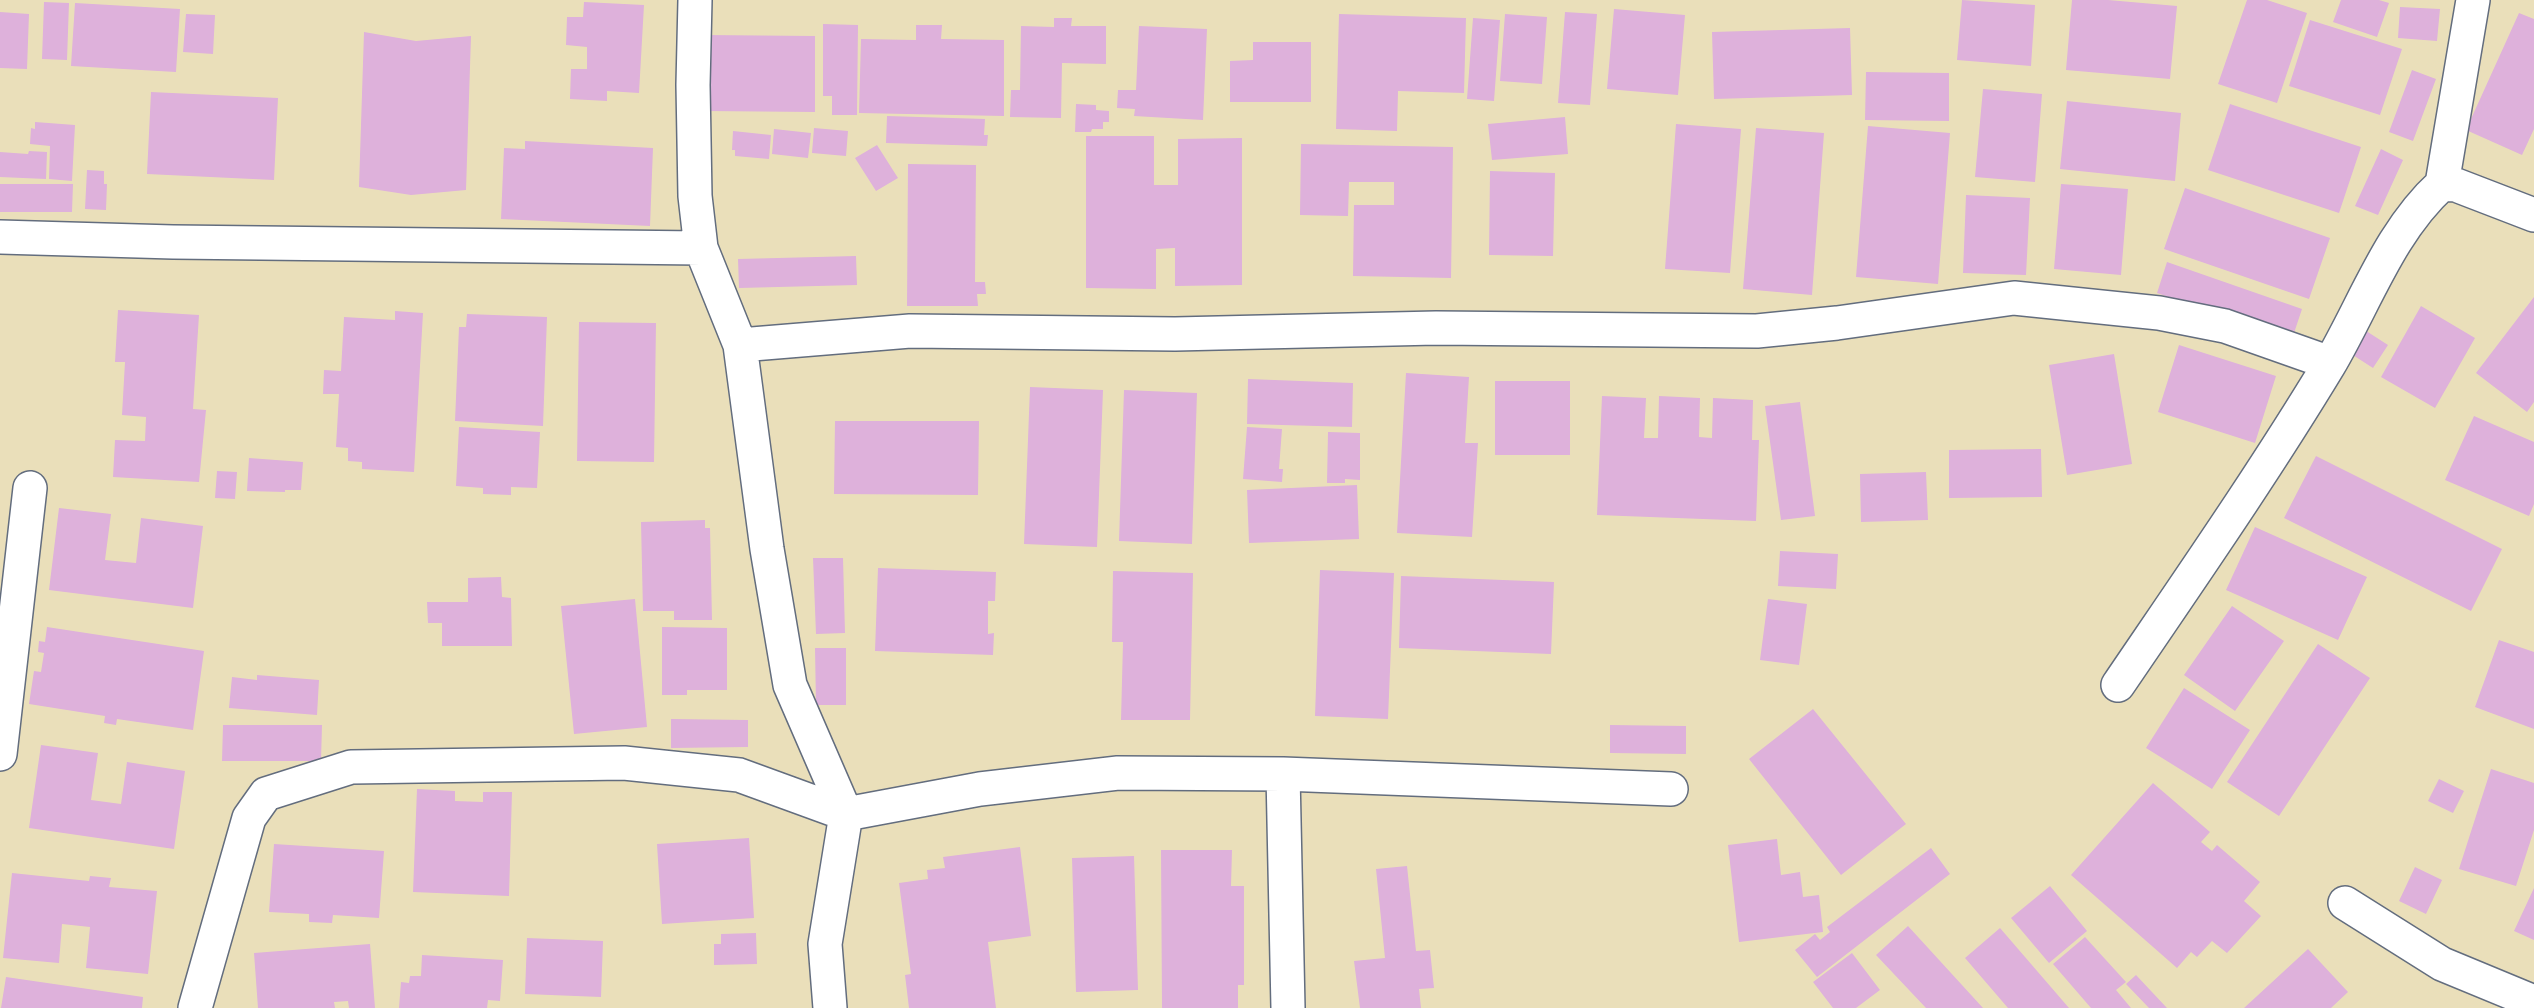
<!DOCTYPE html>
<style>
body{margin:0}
canvas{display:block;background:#eadfba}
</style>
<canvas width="2534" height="1008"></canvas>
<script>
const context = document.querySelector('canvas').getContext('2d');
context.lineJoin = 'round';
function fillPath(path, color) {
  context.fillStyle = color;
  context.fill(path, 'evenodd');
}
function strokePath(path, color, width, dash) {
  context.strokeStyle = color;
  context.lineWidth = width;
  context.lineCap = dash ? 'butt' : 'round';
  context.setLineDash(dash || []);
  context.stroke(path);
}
fillPath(new Path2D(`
 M 1962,0 L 2035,5 L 2031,66 L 1957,60 Z
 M 2072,0 L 2108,0 L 2177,6 L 2170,79 L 2066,70 Z
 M 2247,0 L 2267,0 L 2307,13 L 2277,103 L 2218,84 Z
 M 2341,0 L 2379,0 L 2389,3 L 2377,37 L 2333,22 Z
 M 44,2 L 69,3 L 67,60 L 42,59 Z
 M 584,2 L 644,5 L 639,93 L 607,91 L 607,101 L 570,99 L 571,69 L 587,69 L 587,47 L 566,45 L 567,17 L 583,17 Z
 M 75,3 L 180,9 L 176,72 L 71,66 Z
 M 2400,7 L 2440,9 L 2437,41 L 2398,38 Z
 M 1614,9 L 1685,15 L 1678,95 L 1607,89 Z
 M 0,12 L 29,14 L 27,69 L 0,68 Z
 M 1565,12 L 1597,14 L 1590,105 L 1558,103 Z
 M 2519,13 L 2534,19 L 2534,129 L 2522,155 L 2466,130 Z
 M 186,14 L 215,15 L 213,54 L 183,52 Z
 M 1339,14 L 1466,18 L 1464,93 L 1398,91 L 1397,131 L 1336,129 Z
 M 1505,14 L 1547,17 L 1542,84 L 1500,81 Z
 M 1054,18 L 1072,18 L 1071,26 L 1106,26 L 1106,64 L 1062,63 L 1061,118 L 1010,117 L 1011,90 L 1020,90 L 1021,26 L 1054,27 Z
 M 1473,18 L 1500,20 L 1494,101 L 1467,99 Z
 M 2310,20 L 2402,49 L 2380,115 L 2289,86 Z
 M 823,24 L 858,25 L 857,115 L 832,115 L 832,96 L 823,96 Z
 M 916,25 L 942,25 L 941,39 L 1004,40 L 1004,116 L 859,113 L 861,39 L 916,40 Z
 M 1139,26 L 1207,29 L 1203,120 L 1134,116 L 1135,109 L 1117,108 L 1118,90 L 1136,90 Z
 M 1850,28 L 1852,95 L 1714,99 L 1712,32 Z
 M 364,32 L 416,41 L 471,36 L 466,190 L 411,195 L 359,187 Z
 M 705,35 L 815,36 L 815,112 L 704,111 Z
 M 1253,42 L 1311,42 L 1311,102 L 1230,102 L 1230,61 L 1253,60 Z
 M 2412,70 L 2436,79 L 2413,141 L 2389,132 Z
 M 1866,72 L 1949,73 L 1949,121 L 1865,120 Z
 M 1983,89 L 2042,94 L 2035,182 L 1975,177 Z
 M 151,92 L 278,98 L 274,180 L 147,174 Z
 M 2067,101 L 2181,113 L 2175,181 L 2060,169 Z
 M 1076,104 L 1096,105 L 1096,110 L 1109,111 L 1109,122 L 1103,122 L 1103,129 L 1092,129 L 1091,132 L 1075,132 Z
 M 2230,104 L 2361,147 L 2339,213 L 2208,170 Z
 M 887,116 L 985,119 L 984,135 L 988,135 L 987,146 L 886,143 Z
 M 1565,117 L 1568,154 L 1492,160 L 1488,124 Z
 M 35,122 L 75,125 L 72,181 L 49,179 L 50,146 L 30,144 L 31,128 L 35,129 Z
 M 1676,124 L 1741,129 L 1730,273 L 1665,269 Z
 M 1868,126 L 1950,133 L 1938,284 L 1856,277 Z
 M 814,128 L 848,131 L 846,156 L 812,153 Z
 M 1756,128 L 1824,133 L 1812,295 L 1743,289 Z
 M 774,129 L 811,133 L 808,158 L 772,154 Z
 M 733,131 L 771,135 L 769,159 L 735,156 L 735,150 L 732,150 Z
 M 1086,136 L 1154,136 L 1154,185 L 1178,185 L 1178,139 L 1242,138 L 1242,285 L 1175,286 L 1175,248 L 1156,249 L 1156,289 L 1086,288 Z
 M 525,141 L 653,148 L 650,226 L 501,219 L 504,148 L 525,149 Z
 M 1301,144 L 1453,147 L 1451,278 L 1353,276 L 1354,205 L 1394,205 L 1394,182 L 1349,182 L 1348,216 L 1300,215 Z
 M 877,145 L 898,178 L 876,191 L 855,158 Z
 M 2381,149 L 2403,160 L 2378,215 L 2355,206 Z
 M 29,151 L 47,152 L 46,179 L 0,177 L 0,152 L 28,154 Z
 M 908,164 L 976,165 L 975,282 L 985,282 L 986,294 L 977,294 L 978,306 L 907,306 Z
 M 87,170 L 104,171 L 104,184 L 107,184 L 106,210 L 85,209 Z
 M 1490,171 L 1555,173 L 1553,256 L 1489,255 Z
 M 0,184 L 73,184 L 72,212 L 0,212 Z
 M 2061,184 L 2128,189 L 2121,275 L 2054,269 Z
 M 2185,188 L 2330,238 L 2309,299 L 2164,249 Z
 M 1966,195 L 2030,198 L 2026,275 L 1963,273 Z
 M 856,256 L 857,285 L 739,288 L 738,259 Z
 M 2167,262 L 2302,309 L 2292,339 L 2157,293 Z
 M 2534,297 L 2534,402 L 2527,412 L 2476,373 Z
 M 2421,306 L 2475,338 L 2435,408 L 2381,377 Z
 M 118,310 L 199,315 L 193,409 L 206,410 L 199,482 L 113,477 L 115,440 L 145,441 L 146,417 L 122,415 L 125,362 L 115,362 Z
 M 395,311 L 423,313 L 414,472 L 362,469 L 362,462 L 348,461 L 348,448 L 336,447 L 339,394 L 323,394 L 324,370 L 341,371 L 344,317 L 395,320 Z
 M 467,314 L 547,317 L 543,426 L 455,421 L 459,327 L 466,327 Z
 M 579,322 L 656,323 L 654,462 L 577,461 Z
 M 2360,327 L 2388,345 L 2373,368 L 2345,350 Z
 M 2179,345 L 2276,376 L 2255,443 L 2158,412 Z
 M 2114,354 L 2132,464 L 2067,475 L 2049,365 Z
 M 1406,373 L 1469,377 L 1465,443 L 1478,443 L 1472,537 L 1397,533 Z
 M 1248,379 L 1353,383 L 1352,427 L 1247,424 Z
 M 1495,381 L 1570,381 L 1570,455 L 1495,455 Z
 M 1030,387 L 1103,390 L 1097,547 L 1024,544 Z
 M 1124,390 L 1197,393 L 1192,544 L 1119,541 Z
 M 1602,396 L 1646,398 L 1644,438 L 1658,438 L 1659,396 L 1700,398 L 1699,437 L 1712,438 L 1713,398 L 1753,400 L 1752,440 L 1759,440 L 1756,521 L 1597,515 Z
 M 1800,402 L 1815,516 L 1781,520 L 1765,406 Z
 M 2474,416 L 2534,442 L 2534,504 L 2529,516 L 2445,480 Z
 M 835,421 L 979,421 L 978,495 L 834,494 Z
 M 459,427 L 540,432 L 537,488 L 511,487 L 511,495 L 483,494 L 483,488 L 456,486 Z
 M 1247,427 L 1282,429 L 1279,469 L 1283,469 L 1282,482 L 1243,479 Z
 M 1328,432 L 1360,433 L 1360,480 L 1345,479 L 1345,483 L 1327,483 Z
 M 2041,449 L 2042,497 L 1949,498 L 1949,450 Z
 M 2316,456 L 2502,549 L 2471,611 L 2284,518 Z
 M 249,458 L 303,462 L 301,490 L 285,490 L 285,492 L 247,491 Z
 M 217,471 L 237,472 L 235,499 L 215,498 Z
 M 1926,472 L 1928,520 L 1861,522 L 1860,474 Z
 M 1357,485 L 1359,539 L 1249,543 L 1247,490 Z
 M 59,508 L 111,514 L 105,560 L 136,563 L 141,518 L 203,526 L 193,608 L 49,590 Z
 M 705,520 L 705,528 L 710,528 L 712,620 L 674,620 L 674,611 L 643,611 L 641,522 Z
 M 2255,527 L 2367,577 L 2338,640 L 2226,590 Z
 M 1780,551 L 1838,554 L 1836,589 L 1778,586 Z
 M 813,558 L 843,558 L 845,633 L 816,634 Z
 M 878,568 L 996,572 L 995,601 L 988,601 L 988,634 L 994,633 L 993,655 L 875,651 Z
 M 1320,570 L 1394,573 L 1388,719 L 1315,716 Z
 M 1113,571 L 1193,573 L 1190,720 L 1121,720 L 1123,642 L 1112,642 Z
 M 1401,576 L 1554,582 L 1551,654 L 1399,648 Z
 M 501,577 L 502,597 L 511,598 L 512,646 L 442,646 L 442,623 L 428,623 L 427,602 L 468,602 L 468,578 Z
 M 635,599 L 647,727 L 574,734 L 561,606 Z
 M 1768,599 L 1807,604 L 1799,665 L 1760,660 Z
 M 2232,606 L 2284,641 L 2235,711 L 2184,675 Z
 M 47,627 L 204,651 L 193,730 L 117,719 L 116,725 L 104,723 L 105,716 L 29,704 L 34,671 L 41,672 L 44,653 L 38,652 L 39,641 L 45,642 Z
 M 662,627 L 727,628 L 727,690 L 687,690 L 687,695 L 662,695 Z
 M 2499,640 L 2534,652 L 2534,729 L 2475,707 Z
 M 2318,644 L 2370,678 L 2279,816 L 2227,782 Z
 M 815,648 L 846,648 L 846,705 L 816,705 Z
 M 257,675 L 319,680 L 317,715 L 229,708 L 232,677 L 257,680 Z
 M 2184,688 L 2250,730 L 2212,789 L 2146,748 Z
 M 1813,709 L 1906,824 L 1841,875 L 1749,759 Z
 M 671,719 L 748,720 L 748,747 L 671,748 Z
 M 223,725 L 322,725 L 321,761 L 222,761 Z
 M 1610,725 L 1686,726 L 1686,754 L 1610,753 Z
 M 41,745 L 98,753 L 91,800 L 121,804 L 127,762 L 185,771 L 174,849 L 29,828 Z
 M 2491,769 L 2534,783 L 2534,830 L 2516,886 L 2459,869 Z
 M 2439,779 L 2464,791 L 2453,813 L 2428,801 Z
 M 2153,783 L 2210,832 L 2201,842 L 2212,851 L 2217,845 L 2260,882 L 2244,901 L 2261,916 L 2227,953 L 2212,941 L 2197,957 L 2191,952 L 2177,968 L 2071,875 Z
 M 417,789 L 455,791 L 455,801 L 483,802 L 483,792 L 512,792 L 509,896 L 413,892 Z
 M 749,838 L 754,918 L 662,924 L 657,844 Z
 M 1777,839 L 1781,875 L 1800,872 L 1803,897 L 1819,895 L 1823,932 L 1739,942 L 1728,845 Z
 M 274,844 L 384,851 L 379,918 L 333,915 L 332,923 L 309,922 L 309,914 L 269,912 Z
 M 1020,847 L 1031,936 L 988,942 L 996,1008 L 909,1008 L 905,975 L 911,974 L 899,883 L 928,879 L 927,870 L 945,868 L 943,857 Z
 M 1931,848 L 1950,874 L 1817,977 L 1795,950 L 1815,934 L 1820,940 L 1830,932 L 1827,927 Z
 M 1161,850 L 1232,850 L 1231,886 L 1244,886 L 1244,985 L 1238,985 L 1238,1008 L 1162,1008 Z
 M 1134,856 L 1138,990 L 1076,992 L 1072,858 Z
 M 1407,866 L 1416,951 L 1430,950 L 1434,988 L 1419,989 L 1421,1008 L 1360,1008 L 1354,961 L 1385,958 L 1376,869 Z
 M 2415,867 L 2442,880 L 2426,914 L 2399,901 Z
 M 12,873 L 89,881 L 90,876 L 111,878 L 109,887 L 157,891 L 148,974 L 86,968 L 90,927 L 62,924 L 59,963 L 3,958 Z
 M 2050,886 L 2087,931 L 2049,963 L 2011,918 Z
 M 2534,888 L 2534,940 L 2514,931 Z
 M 1908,926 L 1983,1008 L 1926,1008 L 1876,955 Z
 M 2000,928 L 2069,1008 L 2008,1008 L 1965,958 Z
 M 756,933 L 757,964 L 714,965 L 714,944 L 721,944 L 721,934 Z
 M 2085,937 L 2126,982 L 2116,990 L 2131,1008 L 2091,1008 L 2053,964 Z
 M 527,938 L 603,941 L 601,997 L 525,994 Z
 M 370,944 L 375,1008 L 349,1008 L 348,1001 L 334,1002 L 335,1008 L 258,1008 L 254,953 Z
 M 2308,949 L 2348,992 L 2331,1008 L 2244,1008 Z
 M 1852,953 L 1880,990 L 1856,1008 L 1833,1008 L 1813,982 Z
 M 422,955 L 503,960 L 500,1001 L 488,1000 L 487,1008 L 399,1008 L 401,982 L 409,983 L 410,976 L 421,976 Z
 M 2136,975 L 2167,1008 L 2149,1008 L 2126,984 Z
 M 6,977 L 143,997 L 142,1008 L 1,1008 Z`), '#deb1db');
const street = new Path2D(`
 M 695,0 L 693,85 L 695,196 L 701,248 L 740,345 L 767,549 L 790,685 L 846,814 L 825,944 L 830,1008
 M 2442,184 L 2456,185 L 2534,215
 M 0,237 L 173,242 L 701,248
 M 740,345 L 910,331 L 1175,334 L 1436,328 L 1757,331 L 1837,323 L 2014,298 L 2159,313 L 2225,326 L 2330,363
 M 2118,685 C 2190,579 2263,474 2329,365 C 2365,304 2389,232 2442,184 L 2473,0
 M 0,754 L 30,488
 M 1283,774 L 1288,1008
 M 2345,903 L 2442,964 L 2534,1002
 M 195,1008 L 249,818 L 266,794 L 351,767 L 624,763 L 739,775 L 846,814 L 980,789 L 1118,773 L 1283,774 L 1671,789`);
strokePath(street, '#636d7e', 36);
strokePath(street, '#fff', 33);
</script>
